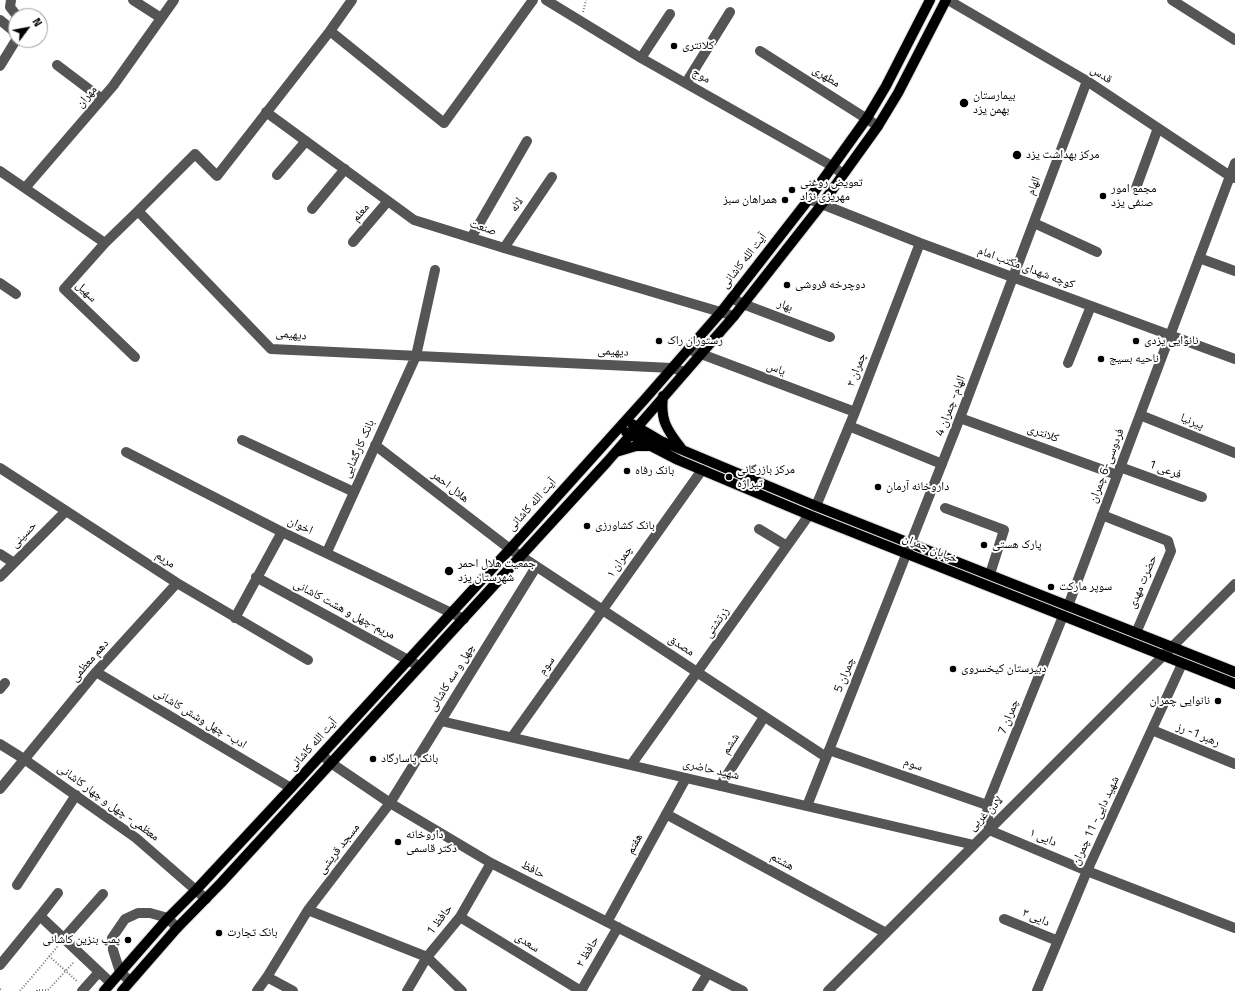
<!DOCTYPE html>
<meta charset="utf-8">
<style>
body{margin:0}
#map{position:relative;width:1235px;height:991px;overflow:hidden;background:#fff;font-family:"Titillium Web",sans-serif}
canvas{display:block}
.north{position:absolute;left:8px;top:8px;width:40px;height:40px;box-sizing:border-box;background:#fff;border:1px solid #999;border-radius:50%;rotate:58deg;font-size:11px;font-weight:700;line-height:16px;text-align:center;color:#000}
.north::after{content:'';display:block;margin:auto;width:14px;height:18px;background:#000;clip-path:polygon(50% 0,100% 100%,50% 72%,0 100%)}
</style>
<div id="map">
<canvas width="1235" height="991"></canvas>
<div class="north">N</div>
</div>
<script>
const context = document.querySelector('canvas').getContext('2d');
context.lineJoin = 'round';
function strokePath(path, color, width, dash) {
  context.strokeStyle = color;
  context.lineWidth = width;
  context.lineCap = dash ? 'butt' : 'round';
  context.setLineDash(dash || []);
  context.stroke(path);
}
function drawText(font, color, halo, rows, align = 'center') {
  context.font = font + ' "Titillium Web","Noto Naskh Arabic",sans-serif';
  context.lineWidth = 4;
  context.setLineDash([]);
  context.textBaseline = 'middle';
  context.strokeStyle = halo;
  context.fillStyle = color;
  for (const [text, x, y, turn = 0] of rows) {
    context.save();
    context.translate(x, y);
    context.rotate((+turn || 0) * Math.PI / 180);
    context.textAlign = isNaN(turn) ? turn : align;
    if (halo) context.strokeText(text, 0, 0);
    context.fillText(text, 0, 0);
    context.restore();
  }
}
const major = new Path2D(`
 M 663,396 C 660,420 667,430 681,448
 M 632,424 L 661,441 L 816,506 L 1235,672
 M 626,432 L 651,446 L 678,460 L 809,515 L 1235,684
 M 616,452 L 636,446 L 650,446
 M 104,991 L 168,918 L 196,890 L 291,788 L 510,549 L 645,399 L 721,312 L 809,199 L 867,118 L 886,86 L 930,0
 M 122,991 L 177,928 L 221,883 L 607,462 L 734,316 L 822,204 L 878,126 L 898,93 L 946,0`);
strokePath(major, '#dbdbdb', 12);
strokePath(new Path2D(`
 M 583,12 L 586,0
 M 49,956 L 78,982
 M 0,989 L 2,991
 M 20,991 L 58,946
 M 37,991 L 37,990 L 48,990 L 74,962`), '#777', 2, [1, 2]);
strokePath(new Path2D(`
 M 11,0 L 10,7 L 17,16
 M 133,0 L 161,18
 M 546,0 L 641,58 L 832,166 L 843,174
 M 948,0 L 1087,81 L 1230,176 L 1235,178
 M 1172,0 L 1235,40
 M 0,20 L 16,33
 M 330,31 L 444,123 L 533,0
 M 760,51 L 878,126
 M 641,58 L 670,14
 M 57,65 L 102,99
 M 0,66 L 16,40
 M 686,83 L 730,12
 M 266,112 L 414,220 L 504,248 L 734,316
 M 0,171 L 105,243 L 138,211 L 271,349 L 672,368 L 685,372
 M 277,175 L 306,141
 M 25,188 L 113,86 L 174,0
 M 1136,188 L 1158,128
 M 809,199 L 920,243 L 1235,359
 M 312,209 L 345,169
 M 138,211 L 195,154 L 217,176 L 330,31 L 352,0
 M 1034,223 L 1097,252
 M 471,238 L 527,141
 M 353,242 L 388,201
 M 105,243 L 64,289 L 135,357
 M 504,248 L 552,177
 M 1199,258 L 1235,271
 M 0,283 L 16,294
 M 732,298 L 743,304 L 830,337
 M 688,349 L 855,412
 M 1068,363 L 1091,306
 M 1140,415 L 1235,453
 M 960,418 L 1117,475
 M 849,426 L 942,464
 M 242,440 L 354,492
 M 375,445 L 510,549 L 826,757
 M 126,452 L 282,532 L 464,619
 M 1120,467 L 1202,497
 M 0,468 L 177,583 L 308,660
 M 816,506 L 855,412 L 920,243
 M 945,508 L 1004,530 L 990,574
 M 1102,515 L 1168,541 L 1171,551 L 1136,633
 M 759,529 L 787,546
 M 327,552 L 416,356 L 435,270
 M 0,554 L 14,563
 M 0,577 L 66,511
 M 256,577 L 419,666
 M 1068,606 L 1235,163
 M 1063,616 L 987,805 L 989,830 L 1087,871 L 1235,928
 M 235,618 L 282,532
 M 96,672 L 291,788
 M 0,689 L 5,683
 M 441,721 L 974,845
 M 1152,730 L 1235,764
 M 512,737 L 702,470
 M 0,744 L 24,759 L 136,838 L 206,899
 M 829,750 L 987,805
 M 322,755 L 331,763 L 390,803 L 491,863 L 743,991
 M 631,765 L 809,515
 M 720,786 L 764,717
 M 0,789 L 96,672 L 177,583
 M 807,806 L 960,418 L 1087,81
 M 666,814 L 886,933
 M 17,885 L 76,795
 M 308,910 L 427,957 L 462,991
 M 40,916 L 58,893
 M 460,917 L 581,991
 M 1004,919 L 1058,941
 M 607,922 L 686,778
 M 64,938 L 103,894
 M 0,965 L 40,916 L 111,983
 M 267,977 L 293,991
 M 130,981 L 120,972 L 113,950 L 112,938 L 125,919 L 138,913 L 150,913 L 168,918 L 177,928
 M 82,991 L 99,972
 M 257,991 L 267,977 L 308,910 L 390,803 L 536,567
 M 407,991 L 427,957 L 460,917 L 491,863
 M 581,991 L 618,927
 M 697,991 L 708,973
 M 828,991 L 1235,584
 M 1037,991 L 1087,871 L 1182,664`), '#555', 10);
strokePath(major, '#000', 10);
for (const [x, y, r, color] of [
 [674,46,4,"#000"],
 [964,103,5,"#000"],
 [1017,155,5,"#000"],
 [792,190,4,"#000"],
 [1103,196,4,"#000"],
 [785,200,4,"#000"],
 [787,285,4,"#000"],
 [659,341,4,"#000"],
 [1136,341,4,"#000"],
 [1101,359,4,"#000"],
 [627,471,4,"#000"],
 [729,477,4,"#000"],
 [878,487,4,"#000"],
 [587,526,4,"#000"],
 [984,545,4,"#000"],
 [449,571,5,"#000"],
 [1051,587,4,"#000"],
 [953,669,4,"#000"],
 [1218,701,4,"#000"],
 [373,759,4,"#000"],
 [398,842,4,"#000"],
 [219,933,4,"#000"],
 [128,940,4,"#000"]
]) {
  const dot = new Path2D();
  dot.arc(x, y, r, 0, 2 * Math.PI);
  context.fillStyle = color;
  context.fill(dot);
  strokePath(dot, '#fff', 1.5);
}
drawText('12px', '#000', '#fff', [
 ["کلانتری",682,46],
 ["بیمارستان",973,96],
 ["بهمن یزد",973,110],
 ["مرکز بهداشت یزد",1026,155],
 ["تعویض روغنی",800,183],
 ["مهریزی نژاد",800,197],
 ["مجمع امور",1111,189],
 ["صنفی یزد",1111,203],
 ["همراهان سبز",777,200,"right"],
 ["دوچرخه فروشی",795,285],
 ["رستوران راک",667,341],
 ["نانوایی یزدی",1144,341],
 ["ناحیه بسیج",1109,359],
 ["مرکز بازرگانی",737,470],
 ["تیراژه",737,484],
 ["بانک رفاه",635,471],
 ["داروخانه آرمان",886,487],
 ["بانک کشاورزی",595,526],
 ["پارک هستی",992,545],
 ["جمعیت هلال احمر",458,564],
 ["شهرستان یزد",458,578],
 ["سوپر مارکت",1059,587],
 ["دبیرستان کیخسروی",961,669],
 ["نانوایی چمران",1210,701,"right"],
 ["بانک پاسارگاد",381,759],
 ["داروخانه",406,835],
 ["دکتر قاسمی",406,849],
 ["بانک تجارت",227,933],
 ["پمپ بنزین کاشانی",120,940,"right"]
], 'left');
drawText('12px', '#000', '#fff', [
 ["قدس",1101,75,33],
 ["موج",701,76,30],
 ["مطهری",826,77,32],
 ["مهران",87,97,-49],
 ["الهام",1034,186,-69],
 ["لاله",517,205,-56],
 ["معلم",361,213,-49],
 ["صنعت",483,228,18],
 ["آیت الله کاشانی",744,261,-52],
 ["کوچه شهدای مکتب امام",1026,268,20],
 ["سهیل",86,292,44],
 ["بهار",785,306,21],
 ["دیهیمی",291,335,6],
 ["دیهیمی",613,352,3],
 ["یاس",776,369,21],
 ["چمران ۲",857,370,-69],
 ["الهام- چمران 4",951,406,-69],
 ["پیرنیا",1192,422,22],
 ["کلانتری",1043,434,20],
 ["بانک کارگشایی",359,449,-66],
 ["فردوسی-6 چمران",1107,466,-69],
 ["فرعی 1",1165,470,20],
 ["هلال احمر",450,487,38],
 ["آیت الله کاشانی",532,505,-48],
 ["اخوان",300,526,25],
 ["حسینی",24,535,-45],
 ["خیابان چمران",930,549,22],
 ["مریم",165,560,33],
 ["چمران ۱",620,562,-55],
 ["حضرت مهدی",1143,582,-67],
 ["مریم-چهل و هشت کاشانی",344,610,28],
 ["زرتشتی",717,623,-55],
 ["مصدق",681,646,33],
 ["دهم معظمی",90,661,-49],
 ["سوم",547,666,-55],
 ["چمران 5",845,675,-68],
 ["چهل و سه کاشانی",452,678,-58],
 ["چمران 7",1009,717,-68],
 ["ادب- چهل وشش کاشانی",200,719,31],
 ["رهبر 1- رز",1198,735,22],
 ["ششم",731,744,-57],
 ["آیت الله کاشانی",313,745,-48],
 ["سوم",913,765,19],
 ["شهید حاضری",711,770,13],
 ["معظمی- چهل و چهار کاشانی",108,803,36],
 ["لادن غربی",986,814,-45],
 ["شهید دایی- 11 چمران",1096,821,-65],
 ["دایی ۱",1043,838,23],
 ["هفتم",635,844,-61],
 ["مسجد قریشی",339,849,-52],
 ["هشتم",782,862,29],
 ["حافظ",533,870,27],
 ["دایی ۳",1036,918,23],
 ["حافظ 1",440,920,-53],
 ["سعدی",527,943,32],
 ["حافظ ۲",588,952,-60]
]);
</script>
